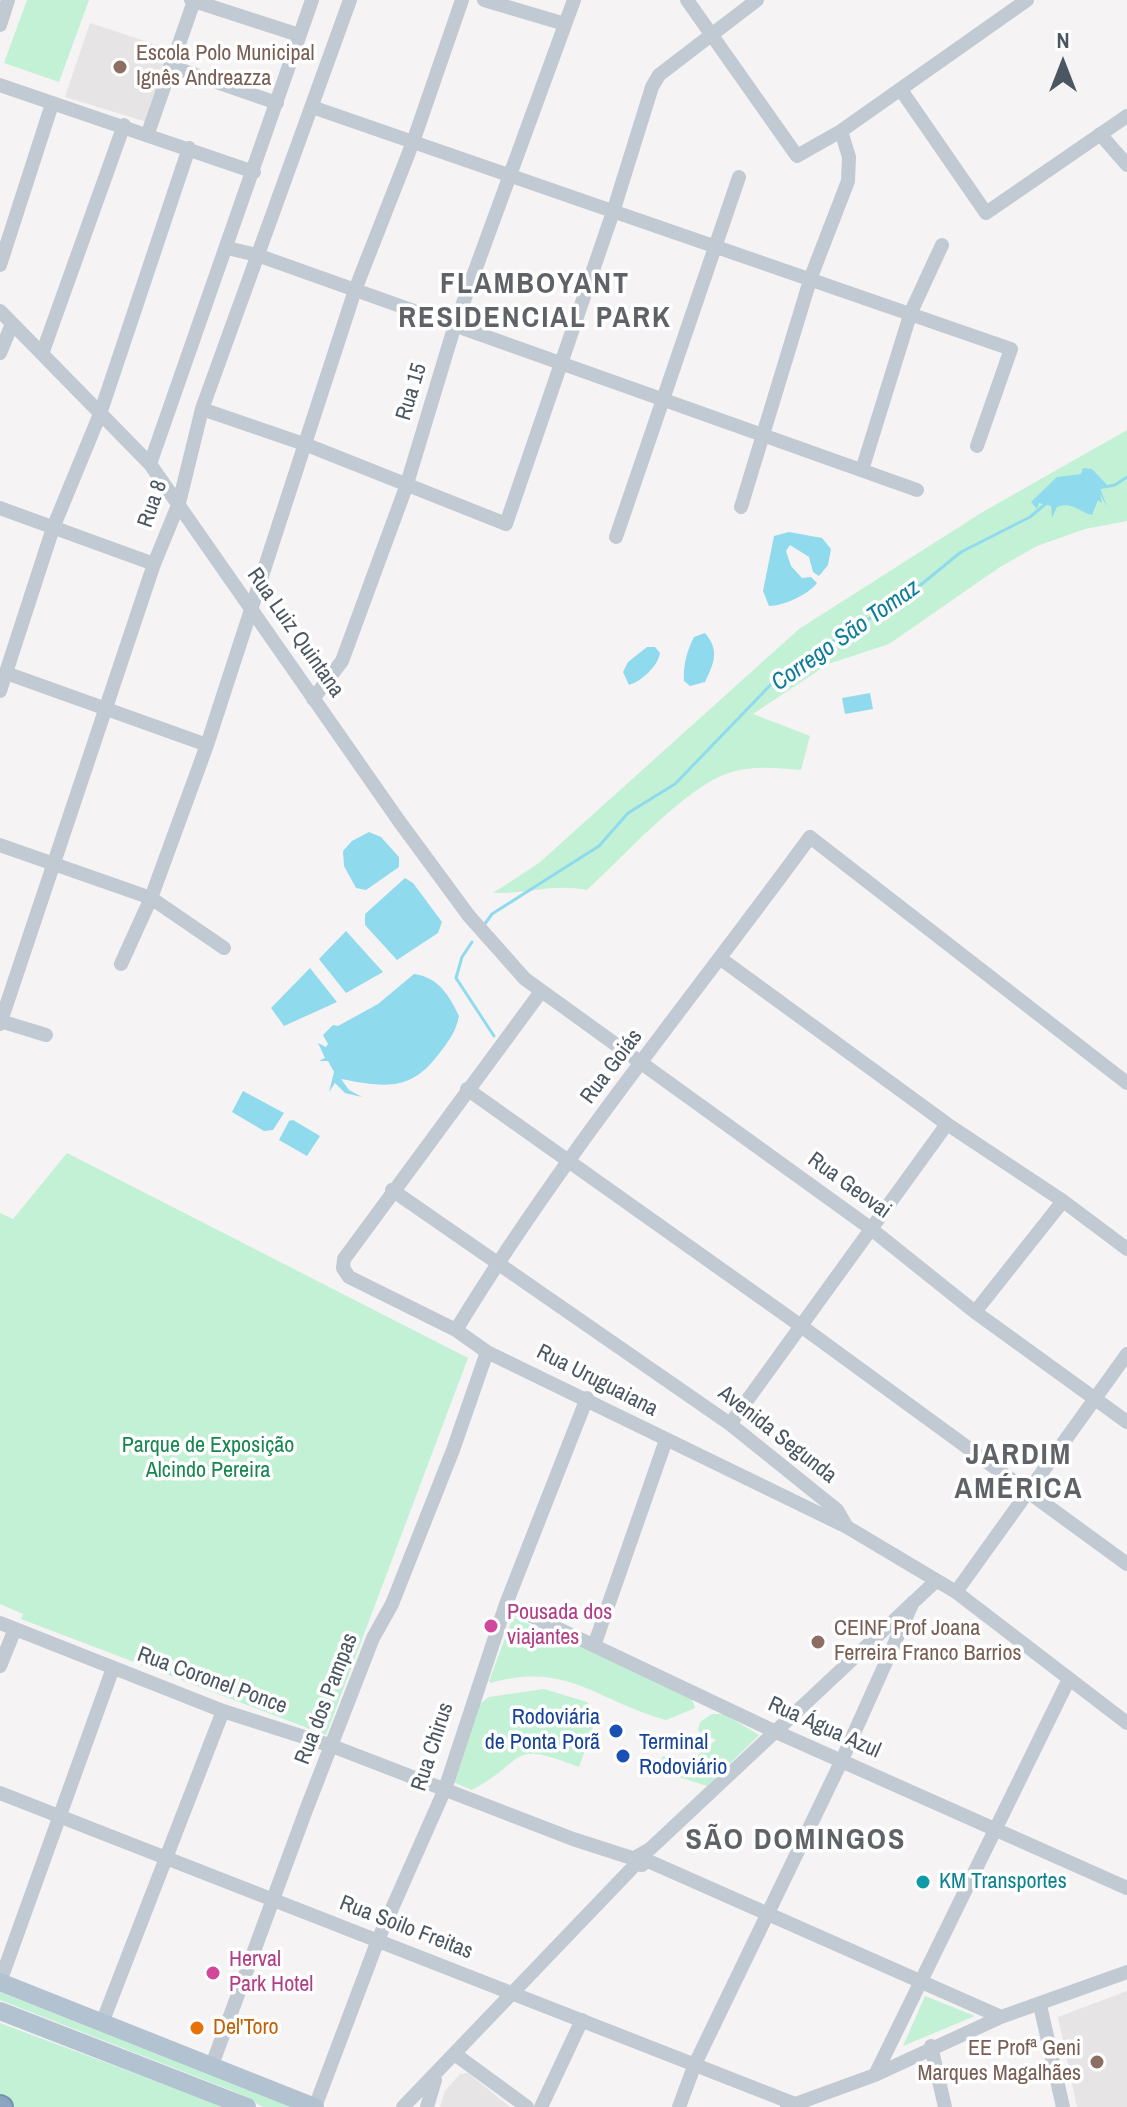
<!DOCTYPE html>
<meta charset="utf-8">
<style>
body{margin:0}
#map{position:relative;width:1127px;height:2107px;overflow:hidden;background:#f5f3f3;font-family:"Archivo Narrow",sans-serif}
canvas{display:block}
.north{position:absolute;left:1023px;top:24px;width:80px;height:80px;-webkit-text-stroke:6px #fff;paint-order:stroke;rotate:0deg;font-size:22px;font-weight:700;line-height:32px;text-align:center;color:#4a5661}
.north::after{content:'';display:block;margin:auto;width:28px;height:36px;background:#4a5661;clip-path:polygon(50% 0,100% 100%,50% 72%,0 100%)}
</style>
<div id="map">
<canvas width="1127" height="2107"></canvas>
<div class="north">N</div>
</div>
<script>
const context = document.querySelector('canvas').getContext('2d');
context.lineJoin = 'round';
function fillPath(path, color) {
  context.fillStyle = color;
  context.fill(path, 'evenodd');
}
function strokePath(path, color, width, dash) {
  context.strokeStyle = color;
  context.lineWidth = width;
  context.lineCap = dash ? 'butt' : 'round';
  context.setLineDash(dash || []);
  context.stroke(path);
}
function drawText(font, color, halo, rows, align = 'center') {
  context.font = font + ' "Archivo Narrow",sans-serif';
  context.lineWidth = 7;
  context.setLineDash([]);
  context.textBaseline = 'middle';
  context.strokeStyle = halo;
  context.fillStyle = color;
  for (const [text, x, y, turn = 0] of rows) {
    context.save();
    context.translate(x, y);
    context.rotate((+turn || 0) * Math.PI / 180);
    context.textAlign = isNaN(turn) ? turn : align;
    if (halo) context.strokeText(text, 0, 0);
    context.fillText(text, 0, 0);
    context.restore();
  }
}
fillPath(new Path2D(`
 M 90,23 L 172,50 L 147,122 L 65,97 Z
 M 1127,1991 L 1127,2107 L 1077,2107 L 1058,2017 Z
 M 467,2073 L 468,2073 L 510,2107 L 440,2107 L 445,2091 L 460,2074 Z`), '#e6e4e5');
fillPath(new Path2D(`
 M 27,0 L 89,0 L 59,82 L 4,63 Z
 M 1127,430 L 1127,521 L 1085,529 L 1037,546 L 1000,567 L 889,644 L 828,664 L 753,714 L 810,736 L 801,770 C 775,768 751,765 726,774 C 684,789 622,858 587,890 C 555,883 526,894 493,893 L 539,863 L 799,629 L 981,513 Z
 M 67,1153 L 468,1358 L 326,1735 L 21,1619 L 23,1614 L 0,1604 L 0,1213 L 13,1219 Z
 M 513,1617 L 691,1696 L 695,1708 L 666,1720 C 596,1701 568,1661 491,1683 L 489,1681 Z
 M 544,1689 L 587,1702 L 597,1716 L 579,1767 C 507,1739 529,1759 472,1790 L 451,1781 L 477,1706 L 489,1697 Z
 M 712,1714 L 724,1714 L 759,1735 L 707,1786 L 657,1770 L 663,1756 L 687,1764 L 716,1740 L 698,1731 L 700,1722 Z
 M 0,1992 L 294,2107 L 263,2107 L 238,2093 L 0,2000 Z
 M 925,1996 L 975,2016 L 903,2046 Z
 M 0,2023 L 225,2107 L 14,2107 L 0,2101 Z`), '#c3f1d5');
fillPath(new Path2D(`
 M 1083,468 L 1092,469 L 1108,486 L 1100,488 L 1107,507 L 1100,494 L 1102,503 L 1098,500 L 1092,515 C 1078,511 1071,501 1057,507 L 1052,518 L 1051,506 L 1039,503 L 1037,509 L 1031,502 L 1057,477 L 1081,474 Z
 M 789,532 L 822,538 L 831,549 L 828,565 L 819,576 L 813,572 L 809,557 L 790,545 L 786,551 L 791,566 L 802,578 L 811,577 L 817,583 C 808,595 783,606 769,606 L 763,591 L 774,536 Z
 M 705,633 C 720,651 714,663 705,682 L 690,686 L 684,681 C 683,665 687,651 694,637 Z
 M 647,647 L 655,647 L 660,653 C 658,666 642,681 629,685 L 623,672 L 628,662 Z
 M 870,693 L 873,709 L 845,714 L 842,698 Z
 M 369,832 L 381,837 L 399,857 L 399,867 L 366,890 L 356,888 L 344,866 L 343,851 L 352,841 Z
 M 405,878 L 413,883 L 442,922 L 438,933 L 397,960 L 365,925 L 365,914 Z
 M 346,931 L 383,972 L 346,993 L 319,959 Z
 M 310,968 L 337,1002 L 284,1026 L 271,1008 Z
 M 414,974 C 438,977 449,995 459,1016 C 456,1032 448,1042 438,1055 C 410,1092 384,1087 341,1079 L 349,1090 L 362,1097 L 345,1093 L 335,1083 L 329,1092 L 334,1072 L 328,1061 L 319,1061 L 325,1058 L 318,1043 L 326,1047 L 328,1044 L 323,1035 L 333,1025 L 338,1026 L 378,1004 Z
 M 243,1091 L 284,1113 L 273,1130 L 264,1131 L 232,1112 Z
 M 293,1120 L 320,1136 L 307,1156 L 279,1140 L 289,1121 Z`), '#90daee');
strokePath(new Path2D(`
 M 1098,488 L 1115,485 L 1127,477
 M 484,925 L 492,914 L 599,846 L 628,813 L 675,784 L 782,673 L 912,592 L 961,552 L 1030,517 L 1049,501
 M 472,942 L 462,957 L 456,978 L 494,1036`), '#90daee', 3);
const highway = new Path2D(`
 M 0,2106 L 2,2107`);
strokePath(highway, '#7690ad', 24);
strokePath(new Path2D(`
 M 191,0 L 299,35
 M 484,0 L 565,24
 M 687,0 L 797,156 L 841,131 L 1027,0
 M 0,25 L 8,0
 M 170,66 L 277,103
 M 0,85 L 254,172
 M 901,90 L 986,213 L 1127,116
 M 312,107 L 1011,349 L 977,446
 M 148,133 L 194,1
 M 1100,134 L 1127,165
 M 227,248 L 257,255 L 917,490
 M 0,265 L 52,104
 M 0,311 L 150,464 L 399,821 L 469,916 L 525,979 L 870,1228 L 975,1312 L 1127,1422
 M 0,353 L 12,324
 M 42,354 L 124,125
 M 202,409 L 307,445 L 506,524 L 614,209 L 652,87 L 659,75 L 757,0
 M 150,464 L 312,0
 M 862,470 L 911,312 L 942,245
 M 741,507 L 811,277 L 848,181 L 849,157 L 841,131
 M 0,508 L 154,564
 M 616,537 L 739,177
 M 6,673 L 207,745
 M 0,691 L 53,528 L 100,414 L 189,148
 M 313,699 L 342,661 L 406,487 L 454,328 L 574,0
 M 0,845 L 151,898 L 224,948
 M 721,959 L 947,1124 L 1063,1201 L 1127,1249
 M 121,964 L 151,898 L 207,745 L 355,290 L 413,142 L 462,0
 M 540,993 L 344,1259 L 343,1268 L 349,1277 L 456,1330 L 487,1352 L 847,1527 L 956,1592 L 1127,1723
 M 0,1021 L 46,1035
 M 0,1024 L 154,564 L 179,503 L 202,409 L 350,0
 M 467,1089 L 801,1326 L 1127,1564
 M 392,1190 L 730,1424 L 837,1510 L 847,1527
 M 975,1312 L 1063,1201
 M 456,1330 C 561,1157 691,1000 810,837 L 1127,1083
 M 730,1424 L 947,1124
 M 956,1592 L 1127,1354
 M 506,1604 L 774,1731 L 1127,1888
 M 0,1623 L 223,1711 L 332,1746 L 573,1839 L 635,1859
 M 595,1643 L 666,1440
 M 0,1666 L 15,1629
 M 0,1793 L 795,2104
 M 646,1860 L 1001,2017
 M 636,1864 L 636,1857 L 650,1849 L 936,1581
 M 0,1982 L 113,1668
 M 1040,2005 L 1063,2107
 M 102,2023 L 223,1711
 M 931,2046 L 945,2107
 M 456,2055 L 527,2107
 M 212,2065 L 306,1810 L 373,1638 L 392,1604 L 453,1450 L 487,1352
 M 875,2075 L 1068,1681
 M 315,2107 L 378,1940 L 445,1789 L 506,1604 L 587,1398
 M 403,2107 L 636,1864 L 642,1865
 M 427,2107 L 435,2080
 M 541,2107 L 582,2020
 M 679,2107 L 695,2064 L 842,1760 L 913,1602
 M 787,2107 L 875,2075 L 1001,2017 L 1127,1972`), '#c1cad2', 14);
strokePath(new Path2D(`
 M 0,1982 L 315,2107
 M 0,2011 L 247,2107`), '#b3c2d1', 18);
strokePath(highway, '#8ba5c1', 20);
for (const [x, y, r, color] of [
 [120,67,8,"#8d6e63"],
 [491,1626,8,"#d1479c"],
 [818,1642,8,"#8d6e63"],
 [616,1731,8,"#1a4fb4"],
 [623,1756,8,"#1a4fb4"],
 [923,1882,8,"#0f9aa8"],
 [213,1973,8,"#d1479c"],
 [197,2028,8,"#e8710a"],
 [1097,2062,8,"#8d6e63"]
]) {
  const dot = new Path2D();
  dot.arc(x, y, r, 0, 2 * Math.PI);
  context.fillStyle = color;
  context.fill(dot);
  strokePath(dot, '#fff', 3);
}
drawText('22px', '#785e54', '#fff', [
 ["Escola Polo Municipal",136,54],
 ["Ignês Andreazza",136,79],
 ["CEINF Prof Joana",834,1629],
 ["Ferreira Franco Barrios",834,1654],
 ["EE Profª Geni",1081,2049,"right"],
 ["Marques Magalhães",1081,2074,"right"]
], 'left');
drawText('22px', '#4a5661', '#fff', [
 ["Rua 15",412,392,-73],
 ["Rua 8",153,504,-71],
 ["Rua Luiz Quintana",295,633,55],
 ["Rua Goiás",612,1067,-53],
 ["Rua Geovai",849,1186,36],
 ["Rua Uruguaiana",597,1381,27],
 ["Avenida Segunda",777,1435,38],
 ["Rua Coronel Ponce",212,1681,20],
 ["Rua dos Pampas",327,1699,-69],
 ["Rua Água Azul",824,1728,24],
 ["Rua Chirus",433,1747,-72],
 ["Rua Soilo Freitas",406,1928,21]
]);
drawText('22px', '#17864f', '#fff', [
 ["Parque de Exposição",208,1446],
 ["Alcindo Pereira",208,1471]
]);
drawText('22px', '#b23c85', '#fff', [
 ["Pousada dos",507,1613],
 ["viajantes",507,1638],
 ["Herval",229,1960],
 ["Park Hotel",229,1985]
], 'left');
drawText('22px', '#164399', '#fff', [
 ["Rodoviária",600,1718],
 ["de Ponta Porã",600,1743],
 ["Terminal",639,1743,"left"],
 ["Rodoviário",639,1768,"left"]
], 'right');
drawText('22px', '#0d838f', '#fff', [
 ["KM Transportes",939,1882]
], 'left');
drawText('22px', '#c56008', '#fff', [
 ["Del'Toro",213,2028]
], 'left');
drawText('italic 24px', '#0c7c9b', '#fff', [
 ["Corrego São Tomaz",846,636,-35]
]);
context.letterSpacing = '2px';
drawText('bold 30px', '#5f6368', '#fff', [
 ["FLAMBOYANT",535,285],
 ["RESIDENCIAL PARK",535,319],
 ["JARDIM",1019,1456],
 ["AMÉRICA",1019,1490],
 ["SÃO DOMINGOS",796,1841]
]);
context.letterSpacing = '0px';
</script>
